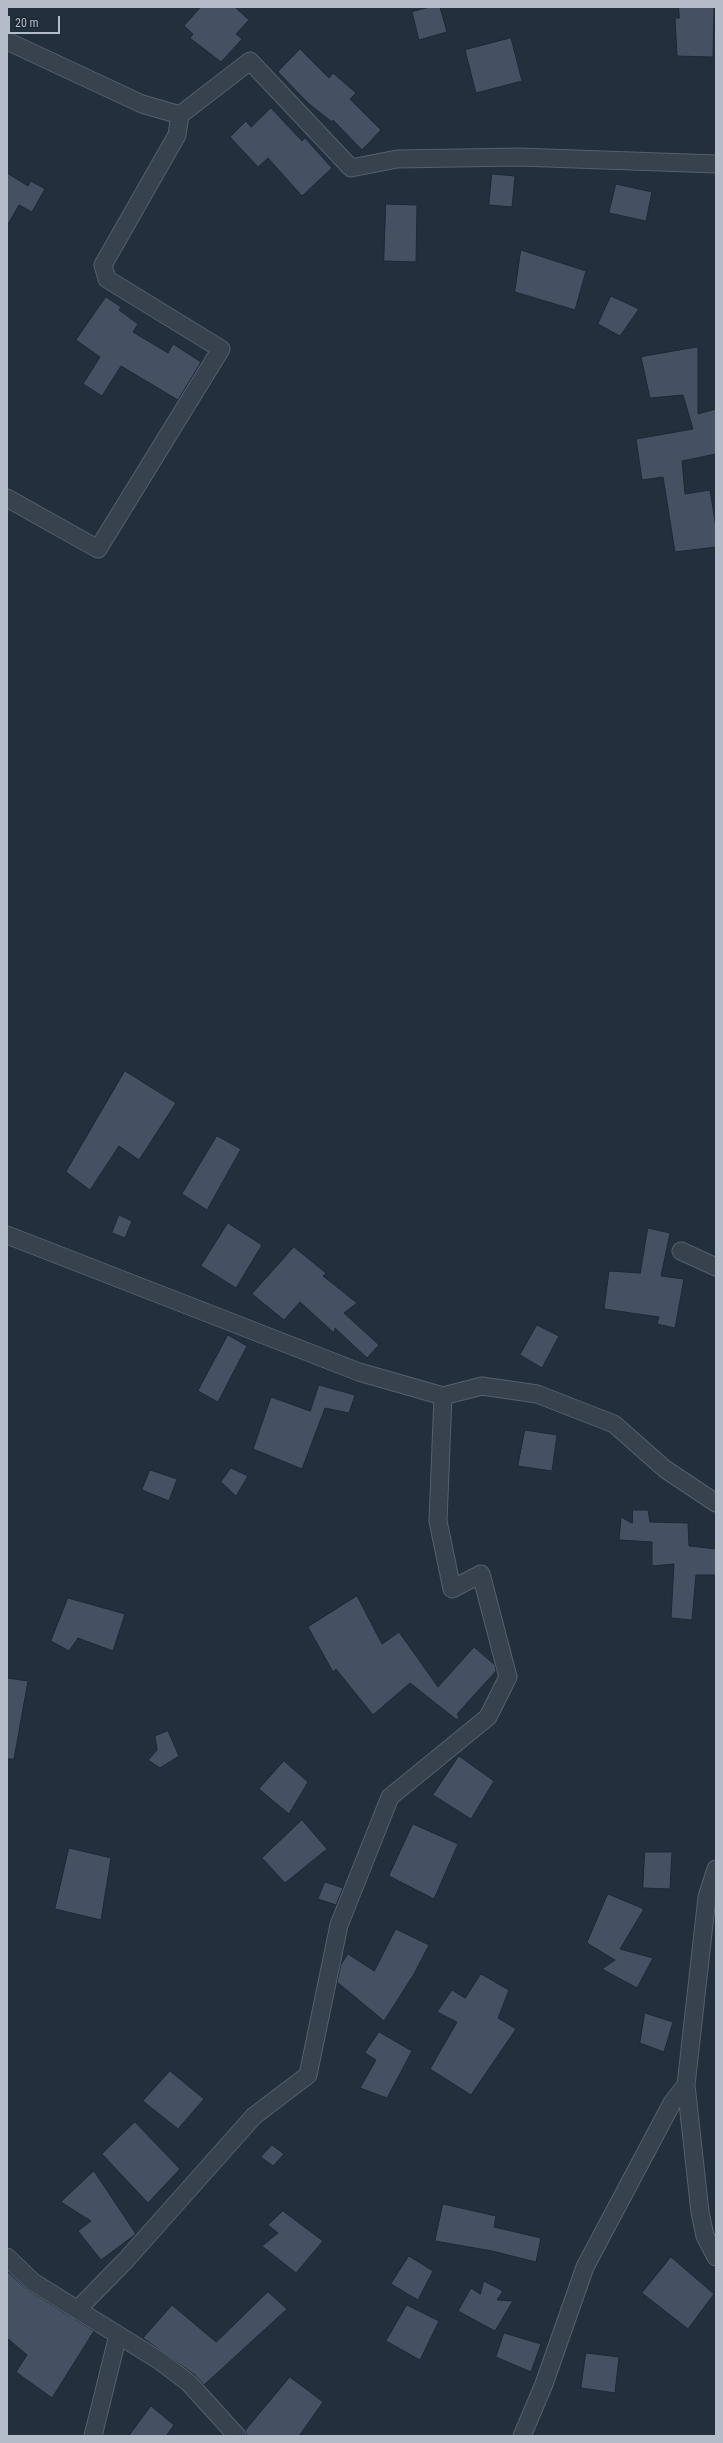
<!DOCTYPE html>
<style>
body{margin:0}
#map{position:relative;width:723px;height:2443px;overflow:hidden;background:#242f3e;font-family:"Roboto Condensed",sans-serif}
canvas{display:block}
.frame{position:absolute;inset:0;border:8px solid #b4bcc9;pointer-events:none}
.scale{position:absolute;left:8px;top:16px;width:52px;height:18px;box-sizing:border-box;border:2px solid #b4bcc9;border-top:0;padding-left:5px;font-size:12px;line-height:14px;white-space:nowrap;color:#b4bcc9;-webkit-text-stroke:3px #1d2633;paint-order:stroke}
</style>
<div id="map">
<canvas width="723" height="2443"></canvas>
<div class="frame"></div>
<div class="scale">20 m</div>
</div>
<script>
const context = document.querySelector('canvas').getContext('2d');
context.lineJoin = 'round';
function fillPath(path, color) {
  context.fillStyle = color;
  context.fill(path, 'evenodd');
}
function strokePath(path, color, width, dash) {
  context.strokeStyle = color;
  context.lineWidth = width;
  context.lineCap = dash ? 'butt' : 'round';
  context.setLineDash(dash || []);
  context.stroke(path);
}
const building = new Path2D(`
 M 201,7 L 235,7 L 249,20 L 236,34 L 242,39 L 221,62 L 190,38 L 193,34 L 184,26 Z
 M 430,7 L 440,7 L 447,32 L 419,40 L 412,12 Z
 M 679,7 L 714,7 L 713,57 L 677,56 L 675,18 L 679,18 Z
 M 511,38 L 522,81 L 476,93 L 465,50 Z
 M 300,49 L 329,78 L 333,73 L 356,93 L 350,99 L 381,130 L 362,150 L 333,120 L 332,122 L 308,103 L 278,72 Z
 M 271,108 L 302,141 L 305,138 L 332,168 L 302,196 L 268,158 L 258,167 L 230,137 L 246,121 L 251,127 Z
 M 7,173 L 28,186 L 31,181 L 45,189 L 32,212 L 19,205 L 7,226 Z
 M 492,174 L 515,176 L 512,207 L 489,205 Z
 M 616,184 L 652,192 L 646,221 L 609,213 Z
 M 386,204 L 417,205 L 416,262 L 384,261 Z
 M 521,250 L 586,271 L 575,310 L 515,292 Z
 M 611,296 L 639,309 L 620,336 L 598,324 Z
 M 106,297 L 121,307 L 119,310 L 138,324 L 133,332 L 168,353 L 173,344 L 201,362 L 178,400 L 121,366 L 102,396 L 83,384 L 100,357 L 76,340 Z
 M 698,347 L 698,414 L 716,409 L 716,454 L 682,461 L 685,494 L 710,490 L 716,527 L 716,547 L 675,552 L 663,477 L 642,480 L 636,439 L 693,429 L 683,395 L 650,398 L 641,357 Z
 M 125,1071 L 176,1103 L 139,1160 L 119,1146 L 90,1190 L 66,1172 Z
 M 217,1136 L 241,1149 L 207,1210 L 182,1194 Z
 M 119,1215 L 132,1221 L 125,1238 L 112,1233 Z
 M 228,1223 L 262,1245 L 236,1288 L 201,1266 Z
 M 648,1228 L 670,1233 L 661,1276 L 684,1279 L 675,1328 L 657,1324 L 659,1317 L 604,1309 L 609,1271 L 640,1273 Z
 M 294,1247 L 326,1273 L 323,1276 L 357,1303 L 344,1313 L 379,1345 L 367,1358 L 335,1328 L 334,1333 L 300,1302 L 284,1320 L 252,1294 Z
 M 537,1325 L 559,1336 L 542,1368 L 520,1355 Z
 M 228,1335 L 247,1346 L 218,1402 L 198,1391 Z
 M 319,1385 L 355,1395 L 349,1413 L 325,1408 L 302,1469 L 253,1449 L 271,1397 L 310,1411 Z
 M 525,1430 L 557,1435 L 552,1471 L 518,1466 Z
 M 231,1468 L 248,1476 L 236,1496 L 221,1482 Z
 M 150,1470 L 177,1479 L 169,1501 L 142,1490 Z
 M 633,1510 L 648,1510 L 650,1522 L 688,1523 L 689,1546 L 716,1549 L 716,1575 L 696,1575 L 692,1620 L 671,1618 L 674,1564 L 652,1566 L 652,1542 L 619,1540 L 621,1517 L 632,1523 Z
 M 357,1596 L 382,1644 L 399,1632 L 438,1687 L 474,1647 L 495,1665 L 496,1671 L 457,1714 L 459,1717 L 457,1720 L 410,1683 L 373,1715 L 336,1669 L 333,1672 L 308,1627 Z
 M 68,1598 L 125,1614 L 113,1651 L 78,1638 L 69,1651 L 51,1641 Z
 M 7,1678 L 28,1681 L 14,1759 L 7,1759 Z
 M 168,1731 L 179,1756 L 160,1768 L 148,1760 L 157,1750 L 155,1736 Z
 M 459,1756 L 494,1781 L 471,1819 L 433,1795 Z
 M 284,1761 L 308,1782 L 289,1814 L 259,1789 Z
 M 302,1820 L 327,1849 L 285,1883 L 262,1858 Z
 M 413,1824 L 458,1844 L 434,1899 L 389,1876 Z
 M 69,1848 L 111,1858 L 101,1920 L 55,1909 Z
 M 645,1852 L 672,1852 L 670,1889 L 643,1888 Z
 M 325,1882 L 343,1888 L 336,1905 L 318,1899 Z
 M 608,1894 L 644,1909 L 620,1949 L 653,1958 L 637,1988 L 602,1969 L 615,1960 L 587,1943 Z
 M 396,1929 L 429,1945 L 414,1974 L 384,2021 L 337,1982 L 341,1964 L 348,1954 L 374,1971 Z
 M 481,1974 L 509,1990 L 498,2018 L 516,2029 L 471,2095 L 430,2069 L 457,2022 L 437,2012 L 452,1990 L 465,1998 Z
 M 645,2013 L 673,2022 L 664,2052 L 640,2043 Z
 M 379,2032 L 412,2051 L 387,2098 L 360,2088 L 376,2060 L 365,2053 Z
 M 170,2071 L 204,2099 L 178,2129 L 143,2101 Z
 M 135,2122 L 180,2169 L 148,2203 L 102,2154 Z
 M 272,2145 L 284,2154 L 273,2166 L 261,2157 Z
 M 94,2171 L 136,2234 L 101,2260 L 78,2231 L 91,2221 L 61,2202 Z
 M 443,2204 L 496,2216 L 494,2227 L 541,2238 L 536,2262 L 492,2251 L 435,2241 Z
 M 283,2211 L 323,2241 L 296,2273 L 262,2246 L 278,2233 L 268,2225 Z
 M 409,2256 L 433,2271 L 418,2300 L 391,2284 Z
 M 671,2257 L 714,2294 L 688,2329 L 642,2293 Z
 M 7,2271 L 28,2290 L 94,2331 L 52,2398 L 16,2372 L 27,2355 L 7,2338 Z
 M 484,2281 L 503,2291 L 497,2300 L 513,2301 L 495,2331 L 458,2311 L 471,2288 L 480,2294 Z
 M 268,2292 L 287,2309 L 204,2385 L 195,2375 L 143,2338 L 172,2305 L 216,2342 Z
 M 407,2305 L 439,2321 L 420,2360 L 386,2341 Z
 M 504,2333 L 541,2344 L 531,2372 L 496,2357 Z
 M 586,2353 L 619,2357 L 615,2393 L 581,2388 Z
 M 290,2377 L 323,2402 L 299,2436 L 247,2436 L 245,2431 Z
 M 151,2406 L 174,2425 L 166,2436 L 129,2436 Z`);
fillPath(building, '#455162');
strokePath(building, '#1f2835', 1);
const minor = new Path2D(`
 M 7,41 L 142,104 L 180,115 L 250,61 L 351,168 L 397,159 L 519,157 L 716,164
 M 7,498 L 98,549 L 221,349 L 107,279 L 103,265 L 177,135 L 180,115
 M 7,1235 L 359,1372 L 443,1396 L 482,1386 L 537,1394 L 614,1424 L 665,1469 L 716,1503
 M 681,1251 L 716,1267
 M 716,1869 L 707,1897 L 686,2085 L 700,2212 L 705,2236 L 716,2257
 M 7,2257 L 33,2282 L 160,2361 L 189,2383 L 237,2436
 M 77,2310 L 126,2260 L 254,2116 L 308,2075 L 339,1925 L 390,1797 L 488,1717 L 508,1677 L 481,1574 L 452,1589 L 438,1521 L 443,1396
 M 93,2436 L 118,2335
 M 522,2436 L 544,2384 L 585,2267 L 672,2103 L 686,2085`);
strokePath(minor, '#565f6c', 19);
strokePath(minor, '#38414e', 17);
</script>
